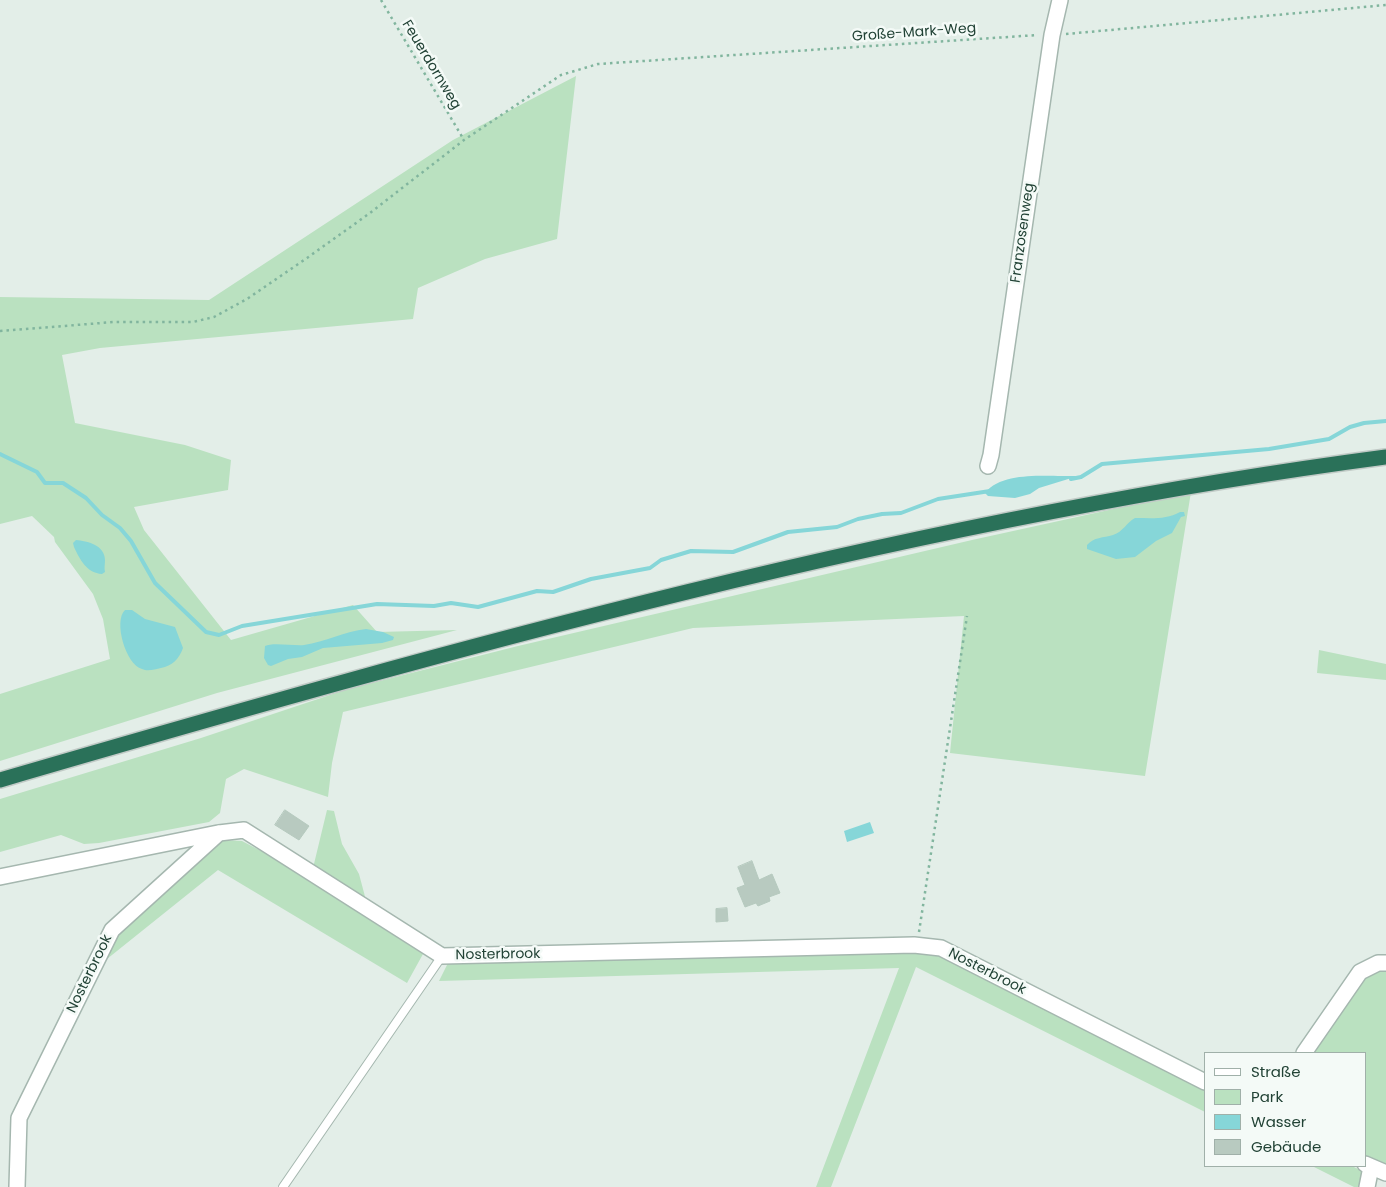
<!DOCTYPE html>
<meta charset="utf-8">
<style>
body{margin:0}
#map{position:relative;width:1386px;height:1187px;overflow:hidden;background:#e3eee8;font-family:Poppins,sans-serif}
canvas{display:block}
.legend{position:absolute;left:1204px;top:1052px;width:162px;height:115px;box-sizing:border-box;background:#f4faf7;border:1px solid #a0b0a9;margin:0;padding:6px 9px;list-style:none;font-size:15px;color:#214235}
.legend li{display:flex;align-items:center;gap:10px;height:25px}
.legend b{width:25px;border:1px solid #a0b0a9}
</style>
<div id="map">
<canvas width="1386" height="1187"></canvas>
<ul class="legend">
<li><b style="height:6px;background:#fff"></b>Straße</li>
<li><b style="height:14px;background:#bae1c0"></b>Park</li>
<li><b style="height:14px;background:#86d6d8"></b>Wasser</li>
<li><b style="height:14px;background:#b8cac0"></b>Gebäude</li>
</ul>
</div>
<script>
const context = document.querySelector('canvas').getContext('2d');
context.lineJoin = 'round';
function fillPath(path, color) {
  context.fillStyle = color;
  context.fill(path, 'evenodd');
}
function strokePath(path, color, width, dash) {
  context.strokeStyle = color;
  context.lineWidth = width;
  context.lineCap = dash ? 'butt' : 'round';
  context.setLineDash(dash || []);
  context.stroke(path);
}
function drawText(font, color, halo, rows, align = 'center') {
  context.font = font + ' Poppins,sans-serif';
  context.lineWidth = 5;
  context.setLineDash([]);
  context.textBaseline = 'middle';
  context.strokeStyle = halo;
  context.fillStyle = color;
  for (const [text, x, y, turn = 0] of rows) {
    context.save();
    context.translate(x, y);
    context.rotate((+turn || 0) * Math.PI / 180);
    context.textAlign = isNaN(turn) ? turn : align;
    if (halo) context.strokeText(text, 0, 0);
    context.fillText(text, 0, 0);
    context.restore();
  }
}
fillPath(new Path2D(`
 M 576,76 L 557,239 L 485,259 L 418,288 L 413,319 L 100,348 L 62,355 L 75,423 L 185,445 L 231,460 L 228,490 L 134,507 L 144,530 L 231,640 L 353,605 L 377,632 L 457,630 L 217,693 L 0,761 L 0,694 L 110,659 L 103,619 L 93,594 L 55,542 L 54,537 L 32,516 L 0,524 L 0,297 L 209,300 L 453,140 Z
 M 1191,492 L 1145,776 L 950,753 L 964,616 L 693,628 L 343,712 L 332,763 L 328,797 L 244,769 L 226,779 L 220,813 L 209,822 L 99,843 L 84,844 L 61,835 L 0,852 L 0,799 L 201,738 L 348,689 L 518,646 L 972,540 Z
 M 1319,650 L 1386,664 L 1386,680 L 1317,673 Z
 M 327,810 L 334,811 L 342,844 L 359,874 L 367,904 L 313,868 Z
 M 224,840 L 242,841 L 263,852 L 423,954 L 407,983 L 218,870 L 107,959 L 114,938 L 211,843 Z
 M 912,951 L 936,953 L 1205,1090 L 1205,1112 L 916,967 L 831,1187 L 816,1187 L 899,968 L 439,981 L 448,963 Z
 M 1386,968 L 1386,1166 L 1365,1156 L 1365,1053 L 1311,1053 L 1364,975 Z
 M 1312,1166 L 1352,1166 L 1364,1172 L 1361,1187 L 1354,1187 Z`), '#bae1c0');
fillPath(new Path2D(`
 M 1062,476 L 1078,476 L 1039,488 L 1030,494 L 1015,498 L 988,496 L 985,493 C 1001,473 1039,476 1062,476 Z
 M 1180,512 L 1184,512 L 1185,516 L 1181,517 L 1172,533 L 1156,541 L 1135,557 L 1116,559 L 1087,549 L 1087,545 C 1094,537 1103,538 1113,535 C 1123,532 1127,522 1135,518 C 1151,518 1166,520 1180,512 Z
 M 76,540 C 87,541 105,545 105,560 C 105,564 104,568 105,572 L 102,574 C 87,573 80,560 74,547 L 73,543 Z
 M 125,610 L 132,610 L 145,619 L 175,627 L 183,648 C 179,659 172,666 161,668 C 155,669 148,672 142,669 C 126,665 113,621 125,610 Z
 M 366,629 L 383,632 L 394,637 L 393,640 L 382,643 L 323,648 L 302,657 L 288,659 L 271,666 L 268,665 L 264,658 L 265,646 C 272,642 294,646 304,645 C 325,642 345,631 366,629 Z
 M 870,822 L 874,833 L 847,842 L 844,831 Z`), '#86d6d8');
strokePath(new Path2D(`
 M 0,454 L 37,472 L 45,483 L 63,483 L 86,498 L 102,515 L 120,528 L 131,541 L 155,583 L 206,632 L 219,635 L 242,626 L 377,604 L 434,606 L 451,603 L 478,607 L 537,591 L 553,592 L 591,579 L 650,568 L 661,560 L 691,551 L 733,552 L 788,532 L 837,527 L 858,519 L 882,514 L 901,513 L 938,499 L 990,491
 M 1071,479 L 1081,477 L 1102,464 L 1269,449 L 1329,439 L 1350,427 L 1364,423 L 1386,421`), '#86d6d8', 4);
const building = new Path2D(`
 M 285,810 L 309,826 L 299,840 L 275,825 Z
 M 752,861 L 759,880 L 772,874 L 780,893 L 769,897 L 770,901 L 758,906 L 756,903 L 745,907 L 737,888 L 745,885 L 738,867 Z
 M 727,908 L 728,921 L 716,922 L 716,909 Z`);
fillPath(building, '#b8cac0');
strokePath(building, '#b5c9be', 1);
const lane = new Path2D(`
 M 283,1187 L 442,956`);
const street = new Path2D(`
 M 988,466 L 991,455 L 1052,35 L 1060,0
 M 0,877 L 218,833
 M 1304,1053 L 1360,972 L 1378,963 L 1386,963
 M 1365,1164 L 1386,1173
 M 17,1187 L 19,1118 L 112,930 L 219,833 L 244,830 L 442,956 L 914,945 L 941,948 L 1205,1082
 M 1367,1187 L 1371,1167`);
const highway = new Path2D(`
 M 0,780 C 456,647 915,519 1386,457`);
strokePath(lane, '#a5b7af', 10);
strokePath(street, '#a5b7af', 18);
strokePath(highway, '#c1cac6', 18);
strokePath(new Path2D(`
 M 381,0 L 464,140
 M 1066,34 L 1386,5
 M 0,331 L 114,322 L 193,322 L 214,317 L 247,299 L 307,258 L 370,213 L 464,140 L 561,75 L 598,64 L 1038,35
 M 919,932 L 967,616`), '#81b59e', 2.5, [2.5, 4]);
strokePath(lane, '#fff', 8);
strokePath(street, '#fff', 15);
strokePath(highway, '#2a7159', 15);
drawText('14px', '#214235', '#f4faf7', [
 ["Große-Mark-Weg",914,33,-4],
 ["Feuerdornweg",431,65,59],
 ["Franzosenweg",1023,233,-82],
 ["Nosterbrook",498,955,-1],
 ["Nosterbrook",987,972,27],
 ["Nosterbrook",90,974,-64]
]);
</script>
